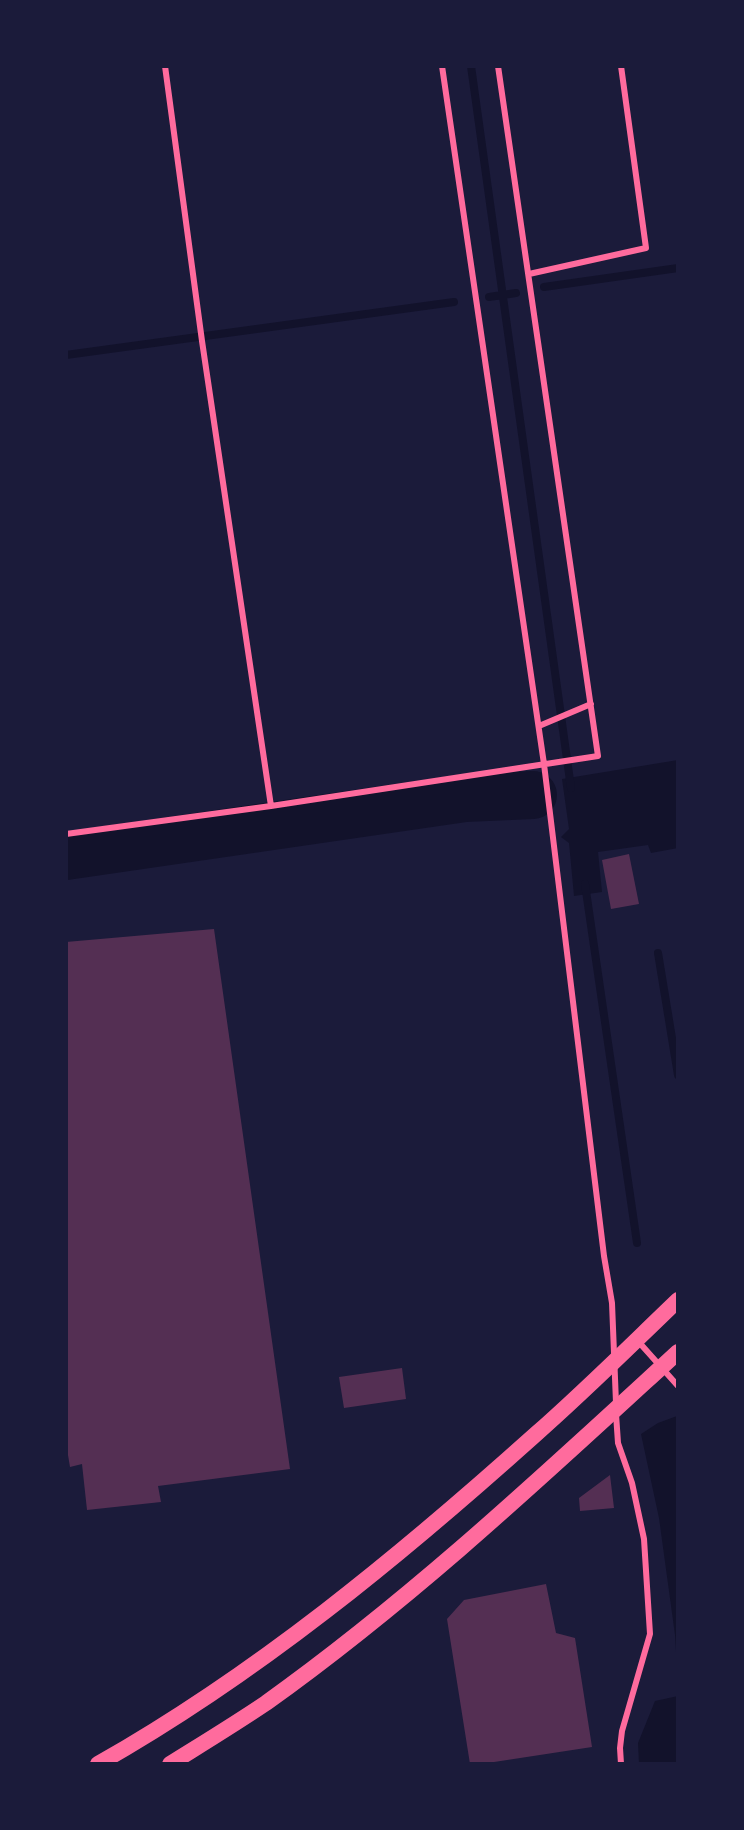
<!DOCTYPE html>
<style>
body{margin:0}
#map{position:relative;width:744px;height:1830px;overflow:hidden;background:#1b1b3a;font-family:Ubuntu,sans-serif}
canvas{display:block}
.frame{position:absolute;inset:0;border:68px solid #1b1b3a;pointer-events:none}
</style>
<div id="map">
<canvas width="744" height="1830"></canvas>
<div class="frame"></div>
</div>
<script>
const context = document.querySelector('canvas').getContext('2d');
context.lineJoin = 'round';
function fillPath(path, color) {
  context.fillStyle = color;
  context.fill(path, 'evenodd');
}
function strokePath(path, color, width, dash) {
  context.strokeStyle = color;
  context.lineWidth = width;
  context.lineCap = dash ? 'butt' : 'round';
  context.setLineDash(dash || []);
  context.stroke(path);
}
fillPath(new Path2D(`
 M 678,760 L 678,848 L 651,853 L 648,845 L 598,852 L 602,892 L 574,896 L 569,843 L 561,837 L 569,829 L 562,779 Z
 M 677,1416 L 678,1423 L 678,1685 L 675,1635 L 659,1518 L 641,1434 L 658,1423 Z
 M 678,1696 L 678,1764 L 639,1764 L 638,1743 L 655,1701 Z`), '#12122b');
strokePath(new Path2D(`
 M 471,66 L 571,788
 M 544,287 L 678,268
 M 489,297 L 516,293
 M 66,355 L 454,302
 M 496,797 L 529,813
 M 585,884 L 637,1243
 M 658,953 L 678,1075`), '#12122b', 8);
strokePath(new Path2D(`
 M 66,856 L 465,798 L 533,795`), '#12122b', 48);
fillPath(new Path2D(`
 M 629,854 L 639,904 L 611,909 L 602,860 Z
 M 214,929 L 290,1469 L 158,1486 L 161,1502 L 87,1510 L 82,1464 L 70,1467 L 66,1443 L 66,942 Z
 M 402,1368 L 406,1399 L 344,1408 L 339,1377 Z
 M 610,1475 L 614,1508 L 580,1511 L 579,1498 Z
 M 546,1584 L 556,1633 L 575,1638 L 592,1747 L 481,1764 L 470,1764 L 447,1619 L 464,1600 Z`), '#542f53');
strokePath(new Path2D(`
 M 165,66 L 202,341 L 271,806
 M 442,66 L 544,764 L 604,1256 L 612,1303 L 616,1403
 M 529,274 L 646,248 L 621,66
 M 539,726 L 591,704
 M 66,834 L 271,806 L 598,756 L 498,66
 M 637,1340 L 678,1386
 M 616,1414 L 618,1443 L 632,1483 L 644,1539 L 650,1634 L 622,1731 L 620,1748 L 621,1764`), '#ff6b9d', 6);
strokePath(new Path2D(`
 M 98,1764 C 257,1674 400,1556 536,1434 C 585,1391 631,1345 678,1300
 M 170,1764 C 202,1744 235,1724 266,1703 C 413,1598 545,1474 678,1352`), '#ff6b9d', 16);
</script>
